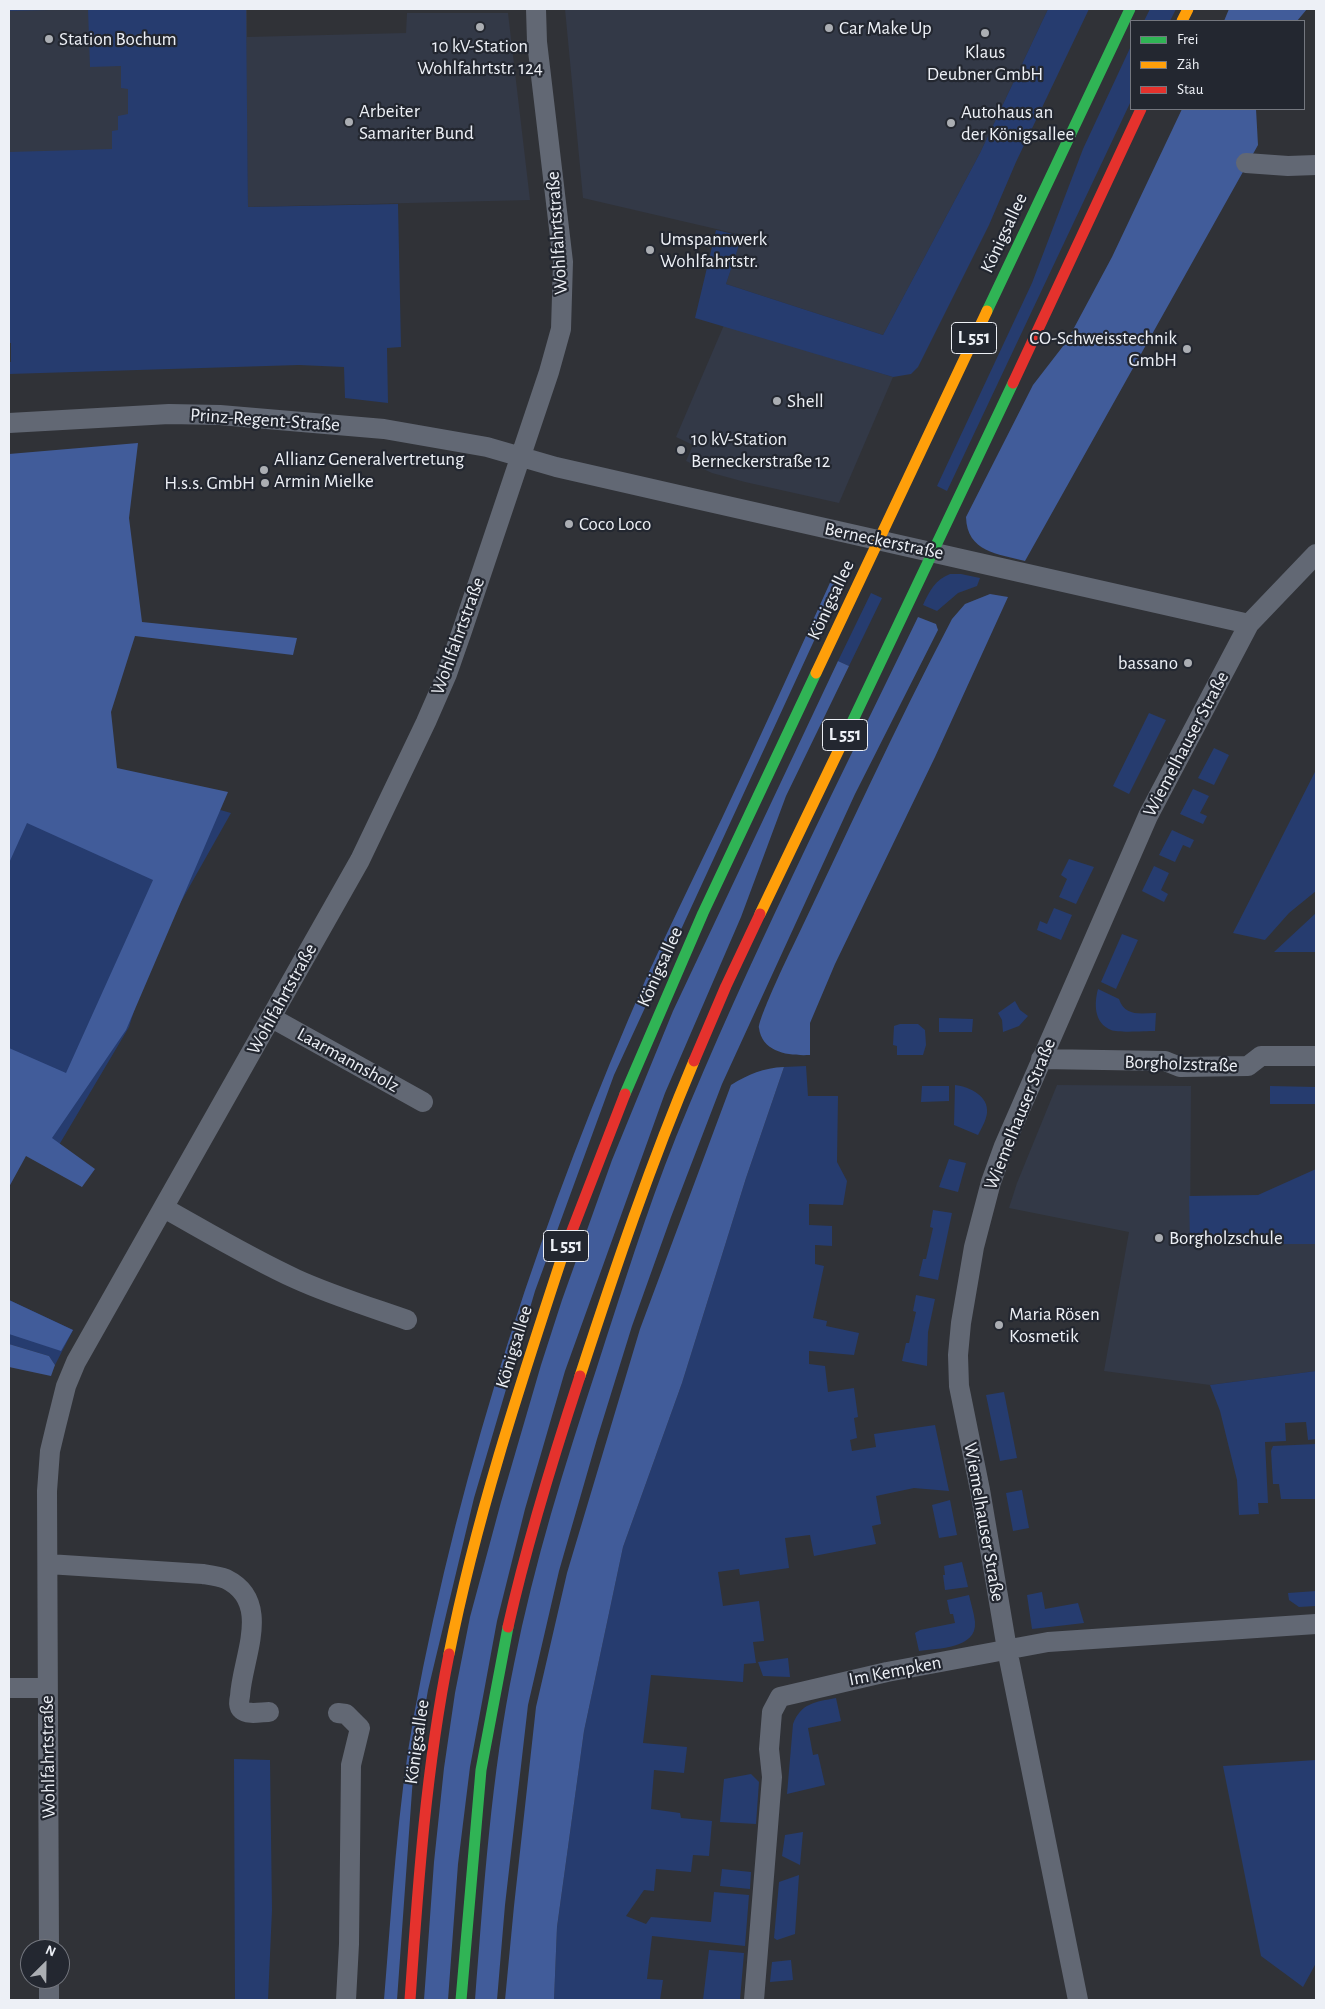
<!DOCTYPE html>
<meta charset="utf-8">
<style>
body{margin:0}
#map{position:relative;width:1325px;height:2009px;overflow:hidden;background:#303237;font-family:"Alegreya Sans",sans-serif}
canvas{display:block}
.frame{position:absolute;inset:0;border:10px solid #edf0f6;pointer-events:none}
.legend{position:absolute;left:1130px;top:20px;width:175px;height:90px;box-sizing:border-box;background:#232730;border:1px solid #74777f;margin:0;padding:6px 9px;list-style:none;font-size:15px;color:#edf0f6}
.legend li{display:flex;align-items:center;gap:10px;height:25px}
.legend b{width:25px;border:1px solid #74777f}
.north{position:absolute;left:20px;top:1939px;width:50px;height:50px;box-sizing:border-box;background:#232730;border:1px solid #74777f;border-radius:50%;rotate:23deg;font-size:14px;font-weight:700;line-height:20px;text-align:center;color:#edf0f6}
.north::after{content:'';display:block;margin:auto;width:18px;height:22px;background:#abaeb3;clip-path:polygon(50% 0,100% 100%,50% 72%,0 100%)}
</style>
<div id="map">
<canvas width="1325" height="2009"></canvas>
<div class="frame"></div>
<ul class="legend">
<li><b style="height:6px;background:#30b455"></b>Frei</li>
<li><b style="height:6px;background:#ff9f0a"></b>Zäh</li>
<li><b style="height:6px;background:#e5322d"></b>Stau</li>
</ul>
<div class="north">N</div>
</div>
<script>
const context = document.querySelector('canvas').getContext('2d');
context.lineJoin = 'round';
function fillPath(path, color) {
  context.fillStyle = color;
  context.fill(path, 'evenodd');
}
function strokePath(path, color, width, dash) {
  context.strokeStyle = color;
  context.lineWidth = width;
  context.lineCap = dash ? 'butt' : 'round';
  context.setLineDash(dash || []);
  context.stroke(path);
}
function drawText(font, color, halo, rows, align = 'center') {
  context.font = font + ' "Alegreya Sans",sans-serif';
  context.lineWidth = 4.5;
  context.setLineDash([]);
  context.textBaseline = 'middle';
  context.strokeStyle = halo;
  context.fillStyle = color;
  for (const [text, x, y, turn = 0] of rows) {
    context.save();
    context.translate(x, y);
    context.rotate((+turn || 0) * Math.PI / 180);
    context.textAlign = isNaN(turn) ? turn : align;
    if (halo) context.strokeText(text, 0, 0);
    context.fillText(text, 0, 0);
    context.restore();
  }
}
fillPath(new Path2D(`
 M 9,9 L 247,9 L 247,37 L 406,33 L 407,13 L 508,13 L 530,200 L 248,207 L 247,131 L 9,214 Z
 M 565,9 L 1048,9 L 980,153 L 883,335 L 726,284 L 742,235 L 583,198 Z
 M 724,325 L 893,377 L 839,503 L 745,482 L 712,473 L 686,461 L 693,445 L 676,437 Z
 M 1057,1085 L 1191,1086 L 1190,1244 L 1316,1244 L 1316,1371 L 1210,1385 L 1104,1371 L 1129,1232 L 1009,1208 L 1017,1183 Z`), '#333947');
fillPath(new Path2D(`
 M 9,9 L 246,9 L 248,207 L 398,204 L 401,347 L 387,348 L 388,403 L 345,398 L 344,367 L 299,365 L 9,374 L 9,362 L 11,362 L 11,343 L 9,343 L 9,152 L 112,149 L 112,131 L 118,130 L 118,116 L 128,114 L 128,89 L 121,88 L 121,66 L 90,67 L 88,9 L 9,11 Z
 M 1048,9 L 1089,9 L 1016,162 L 989,225 L 918,367 L 911,374 L 893,377 L 695,318 L 716,230 L 742,236 L 726,284 L 883,335 L 980,153 Z
 M 1150,9 L 1176,9 L 1170,21 L 1144,21 Z
 M 1131,46 L 1131,101 L 947,491 L 937,486 L 1032,283 L 1083,149 Z
 M 950,574 L 961,574 L 980,578 L 977,586 L 958,593 L 937,611 L 923,605 C 930,590 935,580 950,574 Z
 M 871,593 L 882,598 L 849,666 L 838,661 Z
 M 9,609 L 43,760 L 231,813 L 152,953 L 129,1027 L 59,1145 L 9,1105 Z
 M 1149,713 L 1166,720 L 1129,794 L 1113,786 Z
 M 1214,748 L 1229,755 L 1214,785 L 1198,778 Z
 M 1316,770 L 1316,891 L 1289,913 L 1265,940 L 1233,933 Z
 M 1193,789 L 1209,796 L 1200,813 L 1207,816 L 1203,824 L 1180,814 Z
 M 1172,830 L 1194,840 L 1190,848 L 1183,845 L 1175,862 L 1159,855 Z
 M 1069,859 L 1094,867 L 1076,904 L 1059,897 L 1067,879 L 1061,875 Z
 M 1154,866 L 1169,873 L 1161,890 L 1168,894 L 1164,902 L 1142,891 Z
 M 1054,908 L 1072,915 L 1061,940 L 1037,930 L 1040,921 L 1047,924 Z
 M 1316,913 L 1316,952 L 1274,952 Z
 M 1122,934 L 1138,940 L 1116,989 L 1101,982 Z
 M 1098,989 L 1119,999 C 1125,1017 1140,1013 1156,1013 L 1155,1031 C 1146,1031 1118,1033 1111,1030 C 1094,1023 1094,1004 1098,989 Z
 M 1015,1001 L 1020,1010 L 1028,1016 L 1019,1026 L 1003,1032 L 1002,1020 L 998,1013 Z
 M 939,1018 L 973,1019 L 972,1032 L 939,1032 Z
 M 900,1024 L 918,1024 L 925,1030 L 926,1045 L 923,1055 L 897,1055 L 897,1046 L 893,1045 L 894,1026 Z
 M 806,1066 L 808,1096 L 838,1096 L 837,1162 L 847,1181 L 843,1205 L 809,1204 L 809,1225 L 832,1226 L 832,1246 L 815,1245 L 815,1264 L 824,1266 L 813,1318 L 827,1321 L 826,1326 L 859,1333 L 854,1355 L 809,1351 L 809,1364 L 825,1366 L 828,1392 L 854,1388 L 858,1417 L 854,1418 L 857,1438 L 850,1440 L 852,1451 L 876,1447 L 874,1434 L 935,1425 L 949,1491 L 914,1488 L 876,1496 L 881,1524 L 872,1526 L 876,1544 L 814,1556 L 810,1535 L 785,1538 L 789,1568 L 740,1575 L 739,1569 L 718,1572 L 723,1606 L 759,1601 L 764,1641 L 753,1642 L 756,1663 L 744,1664 L 743,1682 L 651,1675 L 643,1743 L 687,1747 L 684,1773 L 654,1770 L 651,1809 L 680,1813 L 681,1818 L 712,1821 L 709,1856 L 693,1855 L 691,1872 L 656,1869 L 654,1891 L 644,1890 L 626,1916 L 646,1924 L 651,1917 L 711,1922 L 714,1892 L 749,1895 L 745,1946 L 652,1936 L 647,1979 L 663,1980 L 660,2000 L 554,2000 L 557,1927 L 584,1731 L 623,1547 L 682,1383 L 746,1178 L 784,1067 Z
 M 955,1085 C 970,1087 989,1096 987,1113 C 986,1121 981,1129 978,1135 L 954,1125 Z
 M 922,1086 L 949,1086 L 949,1101 L 921,1102 Z
 M 1270,1086 L 1316,1087 L 1316,1104 L 1270,1104 Z
 M 949,1159 L 966,1163 L 958,1192 L 939,1187 Z
 M 1316,1169 L 1316,1244 L 1190,1244 L 1189,1196 L 1258,1195 Z
 M 933,1210 L 952,1213 L 938,1280 L 919,1276 L 923,1259 L 926,1259 L 933,1228 L 930,1227 Z
 M 916,1295 L 935,1299 L 928,1332 L 927,1366 L 902,1361 L 906,1343 L 909,1343 L 916,1312 L 913,1311 Z
 M 9,1300 L 73,1330 L 55,1365 L 49,1356 L 9,1344 Z
 M 1316,1371 L 1316,1439 L 1308,1440 L 1306,1422 L 1285,1423 L 1286,1441 L 1265,1442 L 1268,1503 L 1258,1503 L 1259,1514 L 1239,1515 L 1237,1480 L 1220,1411 L 1210,1385 Z
 M 1004,1392 L 1017,1458 L 1000,1461 L 986,1395 Z
 M 1316,1444 L 1316,1499 L 1281,1499 L 1279,1484 L 1273,1484 L 1271,1451 L 1273,1446 Z
 M 1022,1490 L 1029,1528 L 1013,1531 L 1006,1493 Z
 M 950,1500 L 957,1535 L 939,1538 L 932,1505 Z
 M 962,1562 L 968,1587 L 945,1590 L 943,1575 L 945,1575 L 944,1566 Z
 M 1316,1591 L 1316,1606 L 1299,1607 L 1289,1600 L 1288,1593 Z
 M 1042,1592 L 1045,1609 L 1078,1603 L 1084,1623 L 1032,1629 L 1027,1595 Z
 M 969,1595 C 971,1604 974,1613 975,1622 C 977,1649 938,1648 919,1651 L 915,1633 L 920,1630 L 955,1623 L 953,1614 L 950,1614 L 947,1600 Z
 M 788,1658 L 790,1677 L 763,1676 L 758,1662 Z
 M 836,1698 L 841,1721 L 808,1728 L 813,1755 L 818,1754 L 825,1785 L 787,1794 L 793,1724 C 801,1703 815,1702 836,1698 Z
 M 234,1759 L 270,1760 L 272,1910 L 268,2000 L 235,2000 Z
 M 1316,1760 L 1316,1963 L 1303,1987 L 1261,1956 L 1223,1766 Z
 M 751,1774 L 759,1782 L 756,1824 L 720,1822 L 724,1779 Z
 M 803,1832 L 800,1865 L 782,1856 L 785,1835 Z
 M 722,1869 L 751,1872 L 750,1889 L 720,1886 Z
 M 799,1875 L 795,1934 L 777,1940 L 774,1938 L 779,1882 Z
 M 709,1950 L 744,1953 L 740,2000 L 703,2000 Z
 M 791,1960 L 793,1980 L 770,1982 L 772,1962 Z`), '#263c6f');
fillPath(new Path2D(`
 M 1229,9 L 1307,9 L 1297,21 L 1224,21 Z
 M 1182,109 L 1256,109 L 1258,145 L 1025,561 C 998,554 967,552 966,517 L 1033,385 L 1067,341 L 1112,257 Z
 M 138,443 L 129,518 L 142,622 L 297,638 L 293,655 L 135,636 L 111,712 L 117,768 L 228,792 L 126,1030 L 52,1138 L 95,1169 L 82,1187 L 26,1156 L 9,1187 L 9,1048 L 66,1073 L 153,880 L 27,823 L 9,863 L 9,454 Z
 M 833,576 L 842,580 L 614,1075 L 535,1291 L 474,1498 L 428,1690 L 413,1777 L 397,2000 L 384,2000 C 392,1905 397,1809 414,1715 C 461,1460 544,1210 648,974 C 672,921 698,869 723,816 C 760,737 797,656 833,576 Z
 M 990,594 L 1008,597 L 935,757 L 835,964 L 810,1023 L 810,1055 C 790,1056 762,1053 759,1028 C 758,1020 786,960 792,948 C 845,838 895,727 952,619 L 965,604 Z
 M 918,617 L 936,624 L 938,630 L 855,794 L 722,1084 L 671,1217 L 632,1326 L 597,1439 L 559,1571 L 528,1705 L 505,1905 L 497,2000 L 475,2000 C 484,1888 491,1775 514,1664 C 534,1563 565,1464 597,1367 C 622,1290 646,1212 676,1137 C 748,960 835,789 918,617 Z
 M 838,661 L 849,666 L 786,796 L 741,917 L 665,1093 L 565,1371 L 525,1509 L 497,1621 L 470,1767 L 458,1864 L 448,2000 L 424,2000 L 434,1862 L 444,1768 L 455,1693 L 470,1617 L 501,1502 L 541,1365 L 562,1300 L 612,1160 L 673,1011 Z
 M 784,1067 L 746,1178 L 682,1383 L 623,1547 L 584,1731 L 557,1927 L 554,2000 L 505,2000 L 514,1906 L 536,1707 L 567,1573 L 640,1329 L 731,1085 C 749,1074 763,1068 784,1067 Z
 M 9,1300 L 73,1330 L 61,1351 L 9,1334 Z
 M 9,1344 L 49,1356 L 55,1365 L 51,1376 L 9,1367 Z`), '#415c9a');
strokePath(new Path2D(`
 M 1246,163 L 1288,166 L 1316,165
 M 9,423 L 169,414 L 220,415 L 384,429 L 487,447 L 556,467 L 683,496 L 1249,624
 M 272,1018 L 423,1102
 M 1041,1059 L 1165,1061 L 1180,1067 L 1248,1066 L 1261,1056 L 1316,1056
 M 164,1208 C 207,1232 250,1258 296,1279 C 331,1295 370,1307 407,1320
 M 48,1564 L 203,1574 C 210,1575 219,1576 226,1579 C 273,1602 242,1658 240,1696 C 239,1701 238,1707 242,1710 C 247,1715 262,1712 269,1712
 M 9,1688 L 47,1688
 M 338,1713 L 346,1714 L 360,1728 L 351,1765 L 349,1944 L 346,2000
 M 49,1949 L 47,1491 L 50,1451 L 56,1426 L 66,1386 L 76,1362 L 360,860 L 426,722 L 447,674 L 462,631 L 549,372 L 561,329 L 563,262 L 537,42 L 536,9
 M 49,1979 L 49,2000
 M 754,2000 L 772,1777 L 769,1749 L 772,1712 L 780,1697 L 887,1672 L 1048,1642 L 1316,1624
 M 1078,2000 L 1007,1649 L 980,1490 L 959,1386 L 958,1355 L 961,1323 L 974,1247 L 991,1182 L 1004,1146 L 1148,816 L 1249,624 L 1316,554`), '#626874', 20);
strokePath(new Path2D(`
 M 987,311 L 1130,9
 M 845,737 L 1013,383
 M 625,1094 L 703,913 L 816,673
 M 461,2000 L 481,1770 L 508,1627`), '#30b455', 11);
strokePath(new Path2D(`
 M 1182,21 L 1188,9
 M 816,673 L 987,311
 M 760,914 L 845,737
 M 580,1376 C 615,1269 650,1165 694,1061
 M 449,1654 C 476,1518 520,1385 563,1254`), '#ff9f0a', 11);
strokePath(new Path2D(`
 M 1013,383 L 1141,109
 M 694,1061 L 726,986 L 760,914
 M 563,1254 L 625,1094
 M 508,1627 C 527,1542 553,1458 580,1376
 M 410,2000 C 418,1884 426,1768 449,1654`), '#e5322d', 11);
for (const [x, y, r, color] of [
 [480,27,5,"#abaeb3"],
 [829,28,5,"#abaeb3"],
 [985,33,5,"#abaeb3"],
 [49,39,5,"#abaeb3"],
 [349,122,5,"#abaeb3"],
 [951,123,5,"#abaeb3"],
 [650,250,5,"#abaeb3"],
 [1187,349,5,"#abaeb3"],
 [777,401,5,"#abaeb3"],
 [681,450,5,"#abaeb3"],
 [264,470,5,"#abaeb3"],
 [265,483,5,"#abaeb3"],
 [569,524,5,"#abaeb3"],
 [1188,663,5,"#abaeb3"],
 [1159,1238,5,"#abaeb3"],
 [999,1325,5,"#abaeb3"]
]) {
  const dot = new Path2D();
  dot.arc(x, y, r, 0, 2 * Math.PI);
  context.fillStyle = color;
  context.fill(dot);
  strokePath(dot, '#232730', 2);
}
for (const [x, y, w] of [
 [974,338,45],
 [845,735,45],
 [566,1246,45]
]) {
  const box = new Path2D();
  box.roundRect(x - w / 2, y - 15.5, w, 31, 4);
  context.fillStyle = '#232730';
  context.fill(box);
  strokePath(box, '#edf0f6', 1);
}
drawText('bold 18px', '#edf0f6', null, [
 ["L 551",974,338],
 ["L 551",845,735],
 ["L 551",566,1246]
]);
drawText('19px', '#edf0f6', '#232730', [
 ["Car Make Up",839,28],
 ["Station Bochum",59,39],
 ["10 kV-Station",480,46,"center"],
 ["Wohlfahrtstr. 124",480,68,"center"],
 ["Klaus",985,52,"center"],
 ["Deubner GmbH",985,74,"center"],
 ["Arbeiter",359,111],
 ["Samariter Bund",359,133],
 ["Autohaus an",961,112],
 ["der Königsallee",961,134],
 ["Umspannwerk",660,239],
 ["Wohlfahrtstr.",660,261],
 ["CO-Schweisstechnik",1177,338,"right"],
 ["GmbH",1177,360,"right"],
 ["Shell",787,401],
 ["10 kV-Station",691,439],
 ["Berneckerstraße 12",691,461],
 ["Allianz Generalvertretung",274,459],
 ["Armin Mielke",274,481],
 ["H.s.s. GmbH",255,483,"right"],
 ["Coco Loco",579,524],
 ["bassano",1178,663,"right"],
 ["Borgholzschule",1169,1238],
 ["Maria Rösen",1009,1314],
 ["Kosmetik",1009,1336]
], 'left');
drawText('19px', '#edf0f6', '#232730', [
 ["Wohlfahrtstraße",557,233,-94],
 ["Königsallee",1004,233,-65],
 ["Prinz-Regent-Straße",265,420,4],
 ["Berneckerstraße",884,541,12],
 ["Königsallee",831,600,-65],
 ["Wohlfahrtstraße",458,636,-70],
 ["Wiemelhauser Straße",1186,744,-62],
 ["Königsallee",660,967,-66],
 ["Wohlfahrtstraße",282,999,-61],
 ["Laarmannsholz",348,1060,29],
 ["Borgholzstraße",1181,1064,2],
 ["Wiemelhauser Straße",1020,1114,-68],
 ["Königsallee",514,1347,-73],
 ["Wiemelhauser Straße",984,1522,80],
 ["Im Kempken",895,1671,-11],
 ["Königsallee",417,1742,-82],
 ["Wohlfahrtstraße",48,1757,-91]
]);
</script>
